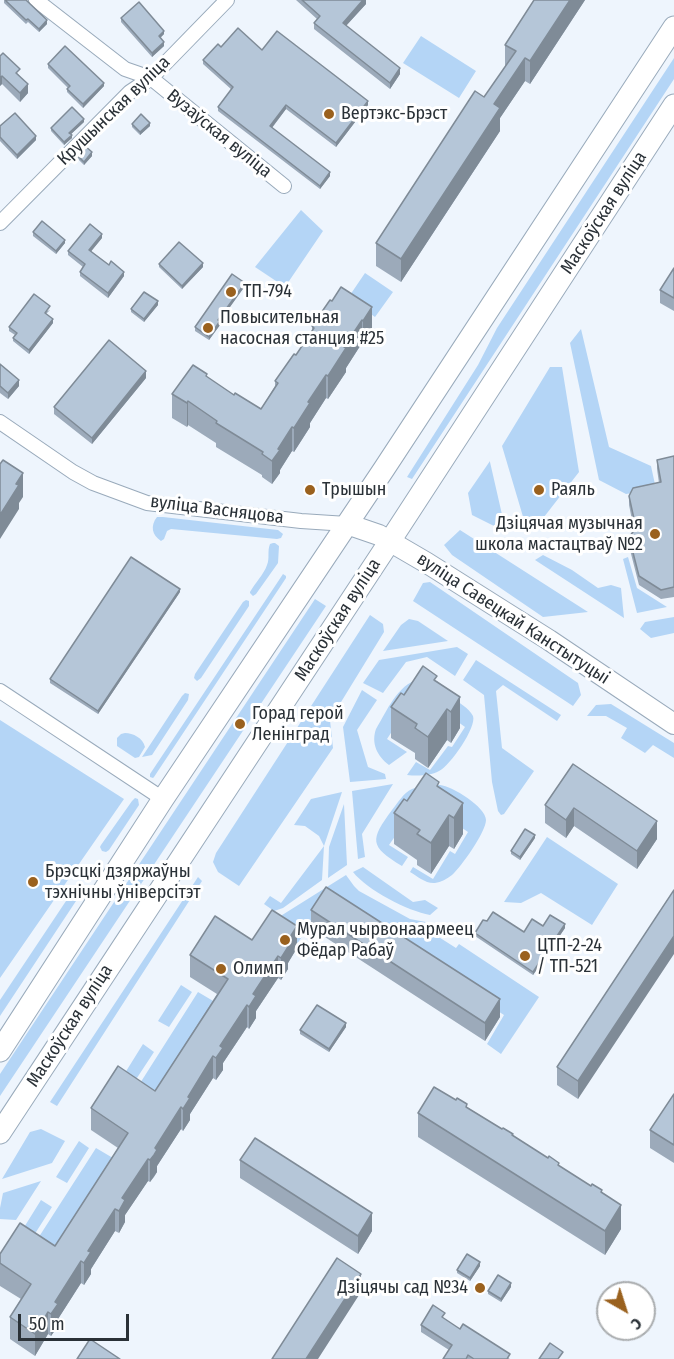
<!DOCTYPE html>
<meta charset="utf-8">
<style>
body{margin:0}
#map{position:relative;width:674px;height:1359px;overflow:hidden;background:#eef5fd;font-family:"Fira Sans Condensed",sans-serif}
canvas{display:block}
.north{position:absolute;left:596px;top:1281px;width:60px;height:60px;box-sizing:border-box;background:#fff;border:2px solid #aaadaf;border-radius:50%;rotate:141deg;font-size:16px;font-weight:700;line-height:24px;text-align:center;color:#2a3137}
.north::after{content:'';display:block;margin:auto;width:21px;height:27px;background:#9a611e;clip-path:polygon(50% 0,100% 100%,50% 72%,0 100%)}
.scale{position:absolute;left:18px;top:1314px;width:111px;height:27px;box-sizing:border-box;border:3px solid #2a3137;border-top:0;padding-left:8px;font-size:18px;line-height:21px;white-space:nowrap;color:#2a3137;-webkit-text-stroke:4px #fff;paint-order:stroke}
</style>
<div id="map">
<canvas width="674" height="1359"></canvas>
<div class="north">С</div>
<div class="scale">50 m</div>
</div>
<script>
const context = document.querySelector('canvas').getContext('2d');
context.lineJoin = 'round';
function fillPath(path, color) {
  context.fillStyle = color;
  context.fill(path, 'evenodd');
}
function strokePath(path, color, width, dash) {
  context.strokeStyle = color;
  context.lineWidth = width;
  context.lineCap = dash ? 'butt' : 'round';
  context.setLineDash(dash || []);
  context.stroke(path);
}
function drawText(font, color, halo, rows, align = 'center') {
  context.font = font + ' "Fira Sans Condensed",sans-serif';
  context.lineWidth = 6;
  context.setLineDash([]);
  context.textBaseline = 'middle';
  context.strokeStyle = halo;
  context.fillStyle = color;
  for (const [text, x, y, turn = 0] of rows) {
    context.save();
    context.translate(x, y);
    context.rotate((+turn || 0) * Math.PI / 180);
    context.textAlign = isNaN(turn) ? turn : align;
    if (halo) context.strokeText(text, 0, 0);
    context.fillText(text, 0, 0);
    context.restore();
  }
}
fillPath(new Path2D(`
 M 421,36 L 476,71 L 459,98 L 403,63 Z
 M 674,58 L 674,79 L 412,479 L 407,477 L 478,365 L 497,328 Z
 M 301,210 L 323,231 L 285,287 L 255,267 Z
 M 365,273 L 393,292 L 375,317 L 348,298 Z
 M 581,329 L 609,447 L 651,466 L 656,489 L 626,494 L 599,480 L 570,343 Z
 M 550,367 L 562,367 L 579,472 L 537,526 L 524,520 L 502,446 Z
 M 490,461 L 490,462 L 506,532 L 472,515 L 468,493 Z
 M 157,517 L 163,517 L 278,530 L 283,534 L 281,538 L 277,539 L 171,529 L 167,531 L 164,539 L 161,541 C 152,535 150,526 157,517 Z
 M 460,530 L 588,612 L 543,617 L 452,555 L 444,545 Z
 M 273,543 L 275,543 L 279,546 L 278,563 L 256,594 L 253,596 L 250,593 L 250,592 C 255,583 264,574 267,565 C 270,558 267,551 270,544 Z
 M 543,555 L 572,570 L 598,588 L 611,585 L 621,588 L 624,618 L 535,560 Z
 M 628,557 L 637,588 L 667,607 L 637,613 L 623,559 Z
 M 283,574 L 286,576 L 286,578 L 154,777 L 153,778 L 150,777 L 150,774 Z
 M 430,582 L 578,683 L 581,695 L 573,706 L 413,601 L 423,583 Z
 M 315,599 L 326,606 L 0,1096 L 0,1074 Z
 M 246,600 L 249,601 L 249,606 L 201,678 L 197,681 L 194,678 L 195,674 L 243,602 Z
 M 370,615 L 383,624 L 384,632 L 330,720 L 333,748 L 239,886 L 218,872 L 213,862 L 216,853 Z
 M 674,617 L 674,633 L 651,638 L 640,629 L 645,622 Z
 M 409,619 L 418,621 L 448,641 L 383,651 L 401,625 Z
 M 457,647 L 468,654 L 455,676 L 427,657 L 406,662 L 383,693 L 363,683 L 379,660 Z
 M 476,660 L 561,715 L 557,721 L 503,685 L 496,691 L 502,748 L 534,771 L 504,814 L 501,815 L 498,811 L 492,782 L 484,695 L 463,680 Z
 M 419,679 L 400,719 L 387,739 L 407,752 L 389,765 C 377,756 371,743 376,729 C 387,711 397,685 419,679 Z
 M 362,690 L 377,700 L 357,730 L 368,767 L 385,774 L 386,779 L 350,782 L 343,727 Z
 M 185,693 L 189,694 L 188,700 L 152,755 L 142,757 L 182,696 Z
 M 451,697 C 459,703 469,708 473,716 C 477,727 450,766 439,771 C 430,776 417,776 407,775 L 416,762 L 430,770 L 448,746 L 452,747 L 465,727 L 443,711 Z
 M 611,704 L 674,743 L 674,758 L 653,745 L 645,753 L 621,738 L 627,728 L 606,716 L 587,716 L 596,705 Z
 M 0,720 L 124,799 L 0,978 Z
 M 125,733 C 133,733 143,738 145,747 L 139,757 L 135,758 L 117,746 L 117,738 L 121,734 Z
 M 393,784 L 362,834 L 365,857 L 358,859 L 352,791 Z
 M 440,785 C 452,786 486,807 486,820 C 486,832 461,867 452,875 C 447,879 441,882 435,883 C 426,884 417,876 410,872 L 413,867 L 433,879 L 450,851 L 455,854 L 468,832 L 443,815 L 403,825 L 389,845 L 408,857 L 402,866 C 369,846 370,840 392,810 C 398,803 403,793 412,789 C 420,786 431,786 440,785 Z
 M 342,792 L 324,846 L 322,880 L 283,908 L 274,911 L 264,904 L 270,896 L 281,903 L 324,846 L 319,836 L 305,826 L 294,825 L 311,799 Z
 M 135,798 L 138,799 L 139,805 L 109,850 L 106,852 L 102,851 L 100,847 L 101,845 L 132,801 Z
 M 344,804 L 347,865 L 328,878 L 329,847 Z
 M 547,837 L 618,884 L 592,925 L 541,893 L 521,903 L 504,902 Z
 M 363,867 L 413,902 L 425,900 L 438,908 L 430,915 C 408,911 367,890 353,872 Z
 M 346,875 L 354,886 L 359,891 L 410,919 L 431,923 L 435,928 L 434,934 L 456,948 L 459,944 L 539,997 L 501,1054 L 487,1044 L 504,1015 L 326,901 L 297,944 L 274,930 L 271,922 Z
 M 198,877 L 202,881 L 57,1106 L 50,1102 Z
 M 75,890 L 77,891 L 79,895 L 76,901 L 0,1016 L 0,1000 L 72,892 Z
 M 181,985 L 192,992 L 169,1027 L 158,1021 Z
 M 198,992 L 220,1005 L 158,1101 L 137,1088 Z
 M 143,1044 L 154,1052 L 131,1087 L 120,1081 Z
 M 41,1129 L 65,1141 L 52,1163 L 2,1179 L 30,1132 Z
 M 79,1141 L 89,1148 L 67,1183 L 56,1177 Z
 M 96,1148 L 118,1161 L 56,1257 L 35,1243 Z
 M 41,1181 L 16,1220 L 0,1219 L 0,1208 L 3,1193 Z
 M 41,1200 L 52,1207 L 29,1243 L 18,1237 Z`), '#b4d5f6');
const street = new Path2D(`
 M 36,0 L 125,69 L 151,78 L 284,186
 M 0,223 L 130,92 L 151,78 L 227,0
 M 0,422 L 73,472 L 93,483 L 147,503 L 301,521 L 347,524
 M 0,691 L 163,799`);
const secondary = new Path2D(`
 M 347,524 L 379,535 L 427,563 L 549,640 L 674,724`);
const primary = new Path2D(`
 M 0,1051 L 163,799 L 384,469 L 674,27
 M 0,1133 L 390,541 L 674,105`);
strokePath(street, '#9ab', 16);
strokePath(secondary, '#9ab', 22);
strokePath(primary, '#9ab', 23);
strokePath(street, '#fff', 14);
strokePath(secondary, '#fff', 20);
strokePath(primary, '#fff', 21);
fillPath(new Path2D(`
 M 4,0 L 47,24 L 39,32 L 28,22 L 26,24 L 4,3 Z
 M 296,0 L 366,0 L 366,4 L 346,26 L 400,74 L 390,89 L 314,29 L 314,23 L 317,19 Z
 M 534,0 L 585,0 L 530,84 L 525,81 L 500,118 L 500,131 L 401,282 L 376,266 L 376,243 L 484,97 L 505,67 L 505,45 Z
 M 121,18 L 164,34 L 160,38 L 164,46 L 152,57 L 121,22 Z
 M 221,47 L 262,50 L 368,105 L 336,147 L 286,109 L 272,128 L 330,176 L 320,189 L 218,111 L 218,107 L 232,90 L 203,64 L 203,60 Z
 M 0,56 L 20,76 L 28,93 L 20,102 L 2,84 L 0,86 Z
 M 48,64 L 104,86 L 83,108 L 67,92 L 67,89 L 68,88 L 48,68 Z
 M 84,122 L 71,134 L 72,138 L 64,145 L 51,131 L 51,128 Z
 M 132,124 L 150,126 L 140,135 L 132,127 Z
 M 0,126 L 36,140 L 17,159 L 0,141 Z
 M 77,155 L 92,156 L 84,165 L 77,158 Z
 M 33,232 L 65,243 L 56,254 L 33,236 Z
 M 102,238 L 91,251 L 124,276 L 108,298 L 80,276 L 80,272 L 83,267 L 68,255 L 68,251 Z
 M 159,264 L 203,267 L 182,289 L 159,267 Z
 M 674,268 L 674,311 L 660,303 L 660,290 Z
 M 245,286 L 219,321 L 220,325 L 209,340 L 195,331 L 195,327 Z
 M 341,287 L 372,331 L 363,345 L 362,343 L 346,368 L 346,372 L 328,399 L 326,398 L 310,423 L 310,427 L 294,452 L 292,451 L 280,470 L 280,473 L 272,484 L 262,477 L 262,475 L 216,447 L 216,443 L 188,425 L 187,427 L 172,418 L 172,394 L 207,377 L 234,395 L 261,409 L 275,386 L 275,381 L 296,355 L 312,331 L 312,326 L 332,301 Z
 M 158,305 L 144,322 L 131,312 L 131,309 Z
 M 50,310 L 46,314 L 53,323 L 29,354 L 13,341 L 13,338 L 15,335 L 9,331 L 9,327 Z
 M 0,364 L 19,386 L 8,399 L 0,393 Z
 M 146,378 L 92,444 L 54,414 L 54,407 Z
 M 674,456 L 674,597 L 661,599 L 639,585 L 629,546 L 629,537 L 634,530 L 629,505 L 629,496 L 659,483 L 657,469 L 657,460 Z
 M 180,592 L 98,714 L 50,683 L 50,679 Z
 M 437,681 L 460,728 L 451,743 L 447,740 L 428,768 L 415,759 L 415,753 L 391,738 L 391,707 L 404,695 Z
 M 573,764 L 657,839 L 637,869 L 574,826 L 566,838 L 545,823 L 545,805 Z
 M 439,787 L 463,834 L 454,849 L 449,846 L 431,874 L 417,865 L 417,860 L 394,844 L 394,813 L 407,801 Z
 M 535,838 L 520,860 L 511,854 L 511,851 Z
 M 674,890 L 578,1099 L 557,1085 L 557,1067 Z
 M 311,910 L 500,1017 L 485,1041 L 311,928 Z
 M 565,928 L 533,975 L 475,936 L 475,933 L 524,932 Z
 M 252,940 L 297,948 L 288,963 L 288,969 L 281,980 L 278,978 L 256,1011 L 256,1018 L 249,1029 L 247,1027 L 223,1063 L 223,1070 L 216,1080 L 213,1078 L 190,1114 L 190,1120 L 183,1131 L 181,1129 L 157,1166 L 157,1172 L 154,1177 L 150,1182 L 148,1181 L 125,1215 L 125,1222 L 119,1233 L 115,1231 L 91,1269 L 91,1274 L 84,1285 L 81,1283 L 58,1319 L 58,1326 L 51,1336 L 48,1334 L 35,1356 L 10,1339 L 10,1317 L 21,1299 L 0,1286 L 0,1254 L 55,1246 L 118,1148 L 91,1130 L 91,1108 L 155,1091 L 217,994 L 190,977 L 190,955 Z
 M 346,1027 L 329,1052 L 300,1034 L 300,1030 Z
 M 674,1094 L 674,1163 L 650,1148 L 650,1130 Z
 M 467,1107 L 602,1193 L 621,1229 L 605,1255 L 418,1137 L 418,1113 Z
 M 240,1160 L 372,1231 L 358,1254 L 240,1178 Z
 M 480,1266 L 470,1281 L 457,1273 L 457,1270 Z
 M 511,1287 L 501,1302 L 488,1294 L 488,1291 Z
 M 445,1319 L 460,1329 L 510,1359 L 443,1359 L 449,1350 L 421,1332 L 421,1325 Z`), '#9caaba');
fillPath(new Path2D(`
 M 363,0 L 366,0 L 366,4 L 343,29 L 343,23 Z
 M 570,0 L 585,0 L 530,84 L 530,61 Z
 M 47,20 L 47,24 L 39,32 L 39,29 Z
 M 164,31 L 164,34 L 159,39 L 159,36 Z
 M 164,42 L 164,46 L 152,57 L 152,53 Z
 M 525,58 L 525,81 L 500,118 L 500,131 L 401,282 L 401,259 L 494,104 Z
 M 400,68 L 400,74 L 390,89 L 390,83 Z
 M 2,76 L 2,84 L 0,86 L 0,78 Z
 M 104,83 L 104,86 L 83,108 L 83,104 Z
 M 28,84 L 28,93 L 20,102 L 20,93 Z
 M 368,101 L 368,105 L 336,147 L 336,143 Z
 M 286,105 L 286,109 L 270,130 L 270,126 Z
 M 84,119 L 84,122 L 69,136 L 69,133 Z
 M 150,123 L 150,126 L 140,135 L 140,132 Z
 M 72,135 L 72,138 L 64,145 L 64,142 Z
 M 36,136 L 36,140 L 17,159 L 17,155 Z
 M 92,152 L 92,156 L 84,165 L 84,162 Z
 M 330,172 L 330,176 L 320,189 L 320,186 Z
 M 102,234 L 102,238 L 89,254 L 89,250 Z
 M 65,240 L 65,243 L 56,254 L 56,251 Z
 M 203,263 L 203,267 L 182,289 L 182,286 Z
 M 124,272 L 124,276 L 108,298 L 108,293 Z
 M 245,283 L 245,286 L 218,324 L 218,320 Z
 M 158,301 L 158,305 L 144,322 L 144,319 Z
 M 372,307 L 372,331 L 363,345 L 363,321 Z
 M 53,319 L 53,323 L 29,354 L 29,350 Z
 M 362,320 L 362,343 L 346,368 L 346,372 L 328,399 L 328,376 L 344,347 Z
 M 220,321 L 220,325 L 209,340 L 209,337 Z
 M 146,371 L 146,378 L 92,444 L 92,438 Z
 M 326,375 L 326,398 L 310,423 L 310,427 L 294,452 L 294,428 L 308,402 Z
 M 19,380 L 19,386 L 8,399 L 8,393 Z
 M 188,401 L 188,425 L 187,427 L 187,403 Z
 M 292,427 L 292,451 L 280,470 L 280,473 L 272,484 L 272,461 L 278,449 Z
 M 23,473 L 23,497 L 19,503 L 19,509 L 0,539 L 0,515 L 16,484 Z
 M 180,589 L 180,592 L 98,714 L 98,711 Z
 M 460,697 L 460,728 L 451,743 L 451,712 Z
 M 447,709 L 447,740 L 428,768 L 428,737 Z
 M 463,803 L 463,834 L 454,849 L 454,818 Z
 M 574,808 L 574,826 L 566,838 L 566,820 Z
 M 449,815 L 449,846 L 431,874 L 431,843 Z
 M 657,821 L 657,839 L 637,869 L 637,851 Z
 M 535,835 L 535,838 L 520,860 L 520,857 Z
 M 565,924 L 565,928 L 533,975 L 533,972 Z
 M 297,926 L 297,948 L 288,963 L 288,969 L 281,980 L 281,958 L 285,945 Z
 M 674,936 L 674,954 L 578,1099 L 578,1081 Z
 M 278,956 L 278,978 L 256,1011 L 256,1018 L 249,1029 L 249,1007 L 253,994 Z
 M 500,999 L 500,1017 L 485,1041 L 485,1023 Z
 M 247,1005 L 247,1027 L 223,1063 L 223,1070 L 216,1080 L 216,1058 L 220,1046 Z
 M 346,1023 L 346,1027 L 329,1052 L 329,1049 Z
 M 213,1056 L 213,1078 L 190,1114 L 190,1120 L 183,1131 L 183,1109 L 188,1097 Z
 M 181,1107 L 181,1129 L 157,1166 L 157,1172 L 150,1182 L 150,1160 L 155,1148 Z
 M 148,1159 L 148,1181 L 125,1215 L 125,1222 L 119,1233 L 119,1211 L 122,1198 Z
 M 621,1205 L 621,1229 L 605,1255 L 605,1231 Z
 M 115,1209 L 115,1231 L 91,1269 L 91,1274 L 84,1285 L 84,1263 L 88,1251 Z
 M 372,1213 L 372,1231 L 358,1254 L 358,1236 Z
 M 81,1261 L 81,1283 L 58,1319 L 58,1326 L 51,1336 L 51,1314 L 55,1302 Z
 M 480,1262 L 480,1266 L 470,1281 L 470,1278 Z
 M 361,1274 L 361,1292 L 318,1359 L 306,1359 Z
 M 511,1283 L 511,1287 L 501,1302 L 501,1299 Z
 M 48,1312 L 48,1334 L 35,1356 L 35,1334 Z`), '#7f8b97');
const building = new Path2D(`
 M 5,0 L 26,0 L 47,20 L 39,29 L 28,19 L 26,20 Z
 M 302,0 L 363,0 L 343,23 L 400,68 L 390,83 L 314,23 L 320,16 Z
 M 534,0 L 570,0 L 530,61 L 525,58 L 494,104 L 500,108 L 401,259 L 376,243 L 475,91 L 484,97 L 516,51 L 505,45 Z
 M 139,2 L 164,31 L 159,36 L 164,42 L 152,53 L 121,18 Z
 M 238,28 L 262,50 L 277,31 L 368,101 L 336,143 L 286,105 L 270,126 L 330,172 L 320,186 L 218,107 L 233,87 L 203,60 L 218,44 L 221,47 Z
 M 65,46 L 104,83 L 83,104 L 67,89 L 70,86 L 48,64 Z
 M 3,53 L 20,69 L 16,73 L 28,84 L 20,93 L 2,76 L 0,78 L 0,56 Z
 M 72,107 L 84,119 L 69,133 L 72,135 L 64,142 L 51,128 Z
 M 15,113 L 36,136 L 17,155 L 0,137 L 0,126 Z
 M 141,114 L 150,123 L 140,132 L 132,124 Z
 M 85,146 L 92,152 L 84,162 L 77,155 Z
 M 42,221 L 65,240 L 56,251 L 33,232 Z
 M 90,224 L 102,234 L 89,250 L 109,265 L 111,261 L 124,272 L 108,293 L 80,272 L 85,264 L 68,251 Z
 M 179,242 L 203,263 L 182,286 L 159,264 Z
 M 674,268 L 674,298 L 660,290 Z
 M 232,274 L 245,283 L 218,320 L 220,321 L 209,337 L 195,327 Z
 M 341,287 L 372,307 L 363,321 L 362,320 L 344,347 L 346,348 L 328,376 L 326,375 L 308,402 L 310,403 L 294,428 L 292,427 L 278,449 L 280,450 L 272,461 L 262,454 L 263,452 L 216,423 L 217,421 L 188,401 L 187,403 L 172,394 L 193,365 L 207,374 L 206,376 L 234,395 L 235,393 L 261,409 L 278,383 L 275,381 L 294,354 L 296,355 L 314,328 L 312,326 L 330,300 L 332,301 Z
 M 144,292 L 158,301 L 144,319 L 131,309 Z
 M 34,294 L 50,306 L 45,313 L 53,319 L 29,350 L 13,338 L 17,333 L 9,327 Z
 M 109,340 L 146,371 L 92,438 L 54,407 Z
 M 0,364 L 19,380 L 8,393 L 0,386 Z
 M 674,456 L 674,587 L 661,590 L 639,576 L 629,537 L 636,528 L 629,496 L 633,488 L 661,482 L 657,460 Z
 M 3,460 L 23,473 L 16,484 L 19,485 L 0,515 L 0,464 Z
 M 131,557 L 180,589 L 98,711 L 50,679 Z
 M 423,666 L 437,676 L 434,680 L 460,697 L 451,712 L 447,709 L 428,737 L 415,728 L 417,724 L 391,707 L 401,693 L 404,695 Z
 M 573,764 L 657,821 L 637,851 L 574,808 L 566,820 L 545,805 Z
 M 426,773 L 439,782 L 437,786 L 463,803 L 454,818 L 449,815 L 431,843 L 417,834 L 420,830 L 394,813 L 404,799 L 407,801 Z
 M 525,829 L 535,835 L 520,857 L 511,851 Z
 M 326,887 L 500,999 L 485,1023 L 311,910 Z
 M 674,890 L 674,936 L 578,1081 L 557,1067 Z
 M 272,910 L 297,926 L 285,945 L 288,947 L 281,958 L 278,956 L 253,994 L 256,996 L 249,1007 L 247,1005 L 220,1046 L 223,1048 L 216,1058 L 213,1056 L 188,1097 L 190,1098 L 183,1109 L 181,1107 L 155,1148 L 157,1150 L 154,1155 L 150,1160 L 148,1159 L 122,1198 L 125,1200 L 119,1211 L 115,1209 L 88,1251 L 91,1252 L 84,1263 L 81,1261 L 55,1302 L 58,1304 L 51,1314 L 48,1312 L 35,1334 L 10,1317 L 31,1284 L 0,1263 L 0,1254 L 20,1223 L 55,1246 L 128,1133 L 91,1108 L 118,1066 L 155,1091 L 228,979 L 190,955 L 215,916 L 252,940 Z
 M 493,912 L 524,932 L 532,919 L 543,926 L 550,915 L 565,924 L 533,972 L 475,933 L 483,920 L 487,921 Z
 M 317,1005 L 346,1023 L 329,1049 L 300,1030 Z
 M 434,1087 L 456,1100 L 457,1098 L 467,1104 L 466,1107 L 502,1129 L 503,1128 L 513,1134 L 512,1135 L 548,1158 L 549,1156 L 559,1163 L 558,1165 L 591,1186 L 592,1184 L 602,1190 L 601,1192 L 621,1205 L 605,1231 L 418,1113 Z
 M 674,1094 L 674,1145 L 650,1130 Z
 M 255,1138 L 372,1213 L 358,1236 L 240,1160 Z
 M 467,1254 L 480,1262 L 470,1278 L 457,1270 Z
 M 337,1258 L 361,1274 L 306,1359 L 272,1359 Z
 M 498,1275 L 511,1283 L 501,1299 L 488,1291 Z
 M 433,1305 L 445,1313 L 442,1317 L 460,1329 L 463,1324 L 510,1354 L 507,1359 L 474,1359 L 468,1355 L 466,1359 L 443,1359 L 452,1345 L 421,1325 Z
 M 90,1339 L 120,1359 L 77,1359 Z
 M 550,1343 L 563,1352 L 558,1359 L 539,1359 Z`);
fillPath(building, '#b5c6d8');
strokePath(building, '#7f8b97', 1.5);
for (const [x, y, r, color] of [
 [329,114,6,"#9a611e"],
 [231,292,6,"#9a611e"],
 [208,328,6,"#9a611e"],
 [310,490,6,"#9a611e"],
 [539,490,6,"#9a611e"],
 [655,534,6,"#9a611e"],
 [240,724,6,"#9a611e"],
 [33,882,6,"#9a611e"],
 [285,940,6,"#9a611e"],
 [525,956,6,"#9a611e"],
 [221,969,6,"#9a611e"],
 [480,1288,6,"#9a611e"]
]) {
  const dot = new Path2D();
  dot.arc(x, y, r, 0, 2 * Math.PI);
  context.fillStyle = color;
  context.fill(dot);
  strokePath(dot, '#fff', 2);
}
drawText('18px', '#2a3137', '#fff', [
 ["Крушынская вуліца",114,111,-44],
 ["Вузаўская вуліца",219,134,39],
 ["Маскоўская вуліца",604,213,-57],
 ["вуліца Васняцова",217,510,7],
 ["вуліца Савецкай Канстытуцыі",513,619,33],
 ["Маскоўская вуліца",338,620,-57],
 ["Маскоўская вуліца",70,1026,-57]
]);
drawText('18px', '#2a3137', '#fff', [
 ["Вертэкс-Брэст",341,114],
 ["ТП-794",243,292],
 ["Повысительная",220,318],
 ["насосная станция #25",220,339],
 ["Трышын",322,490],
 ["Раяль",551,490],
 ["Дзіцячая музычная",643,524,"right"],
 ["школа мастацтваў №2",643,545,"right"],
 ["Горад герой",252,714],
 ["Ленінград",252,735],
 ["Брэсцкі дзяржаўны",45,872],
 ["тэхнічны ўніверсітэт",45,893],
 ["Мурал чырвонаармеец",297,930],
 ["Фёдар Рабаў",297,951],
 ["ЦТП-2-24",537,946],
 ["/ ТП-521",537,967],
 ["Олимп",233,969],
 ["Дзіцячы сад №34",468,1288,"right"]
], 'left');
</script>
